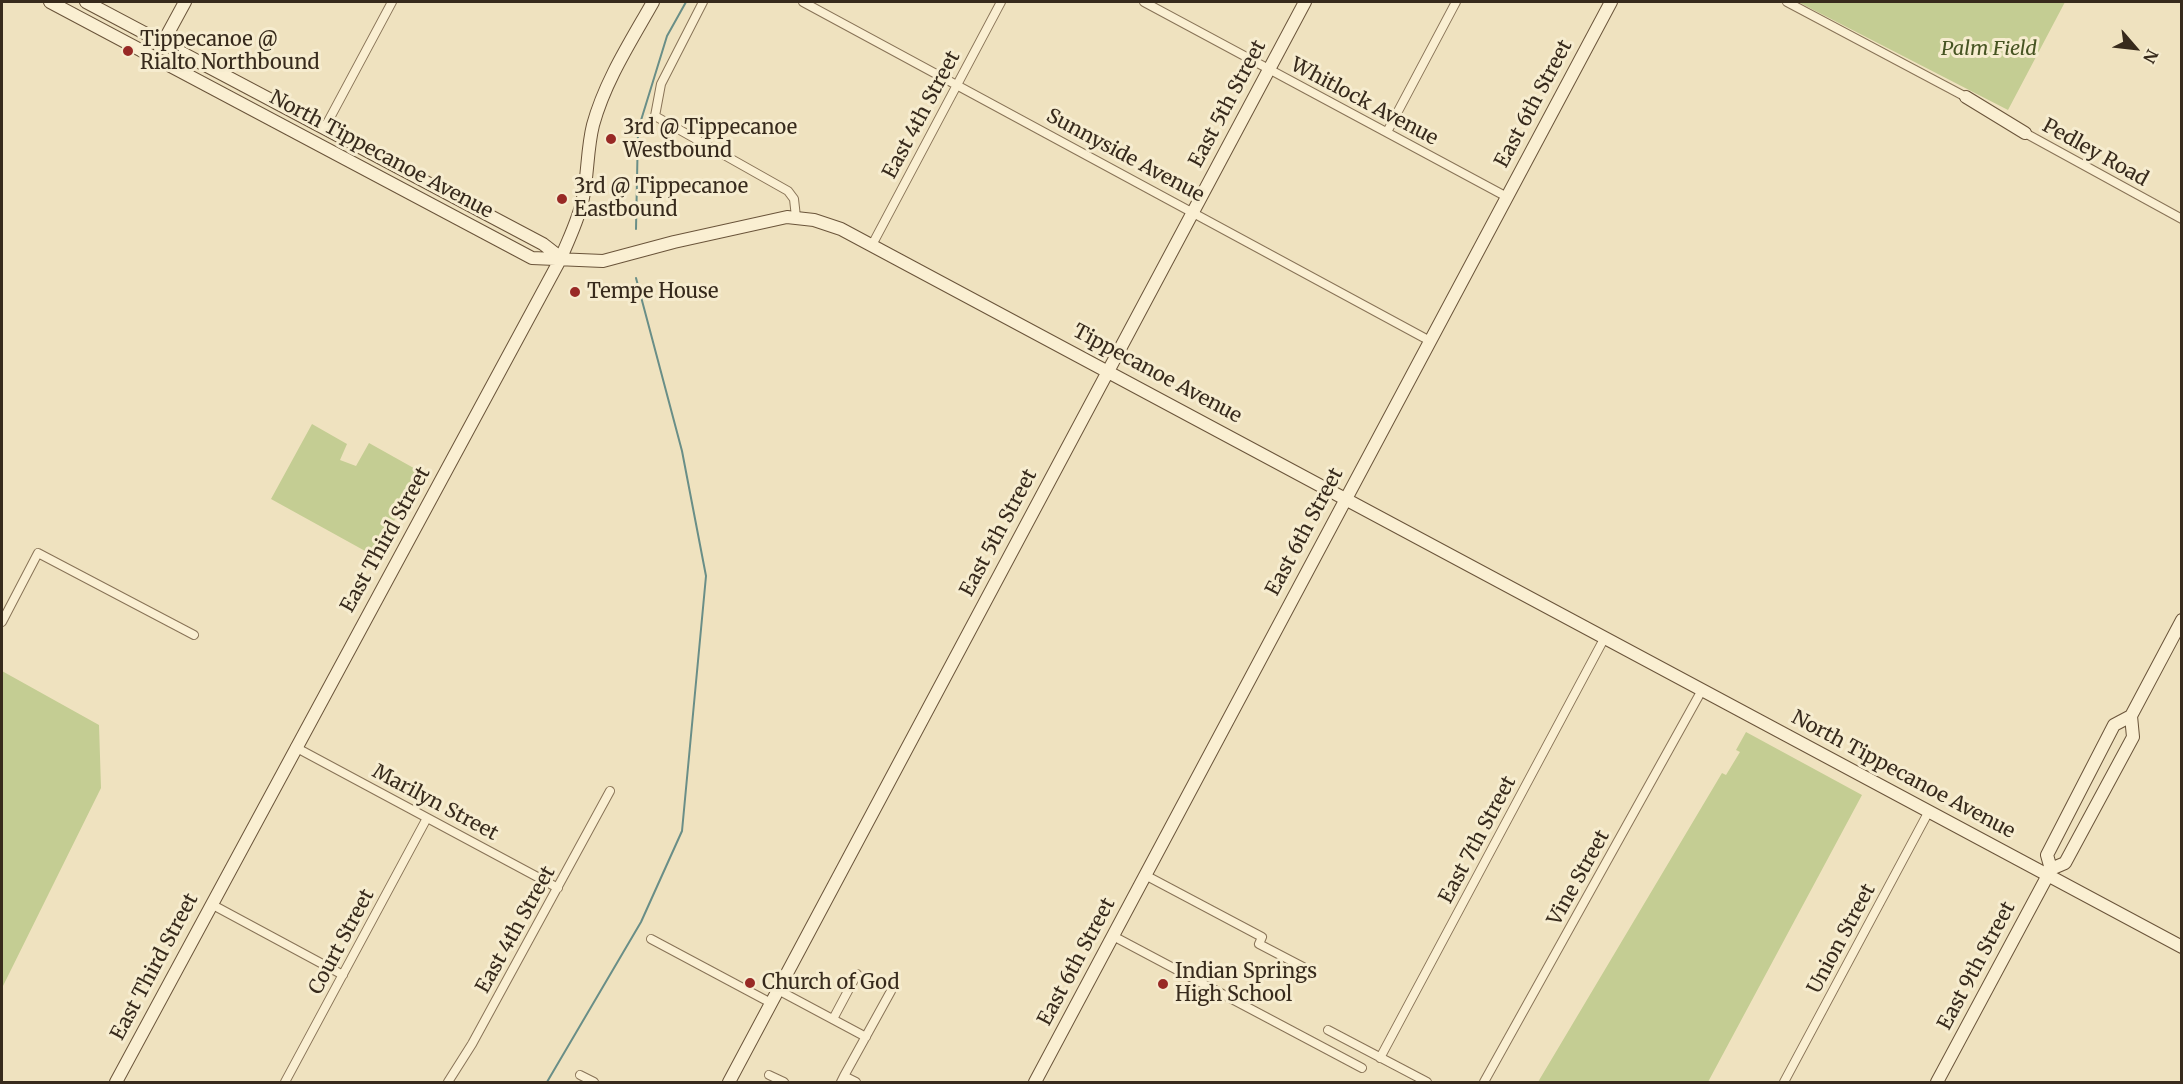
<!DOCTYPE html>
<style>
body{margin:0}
#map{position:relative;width:2183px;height:1084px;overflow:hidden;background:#efe2bf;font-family:Merriweather,serif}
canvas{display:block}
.frame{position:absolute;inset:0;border:3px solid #372a1c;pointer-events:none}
.north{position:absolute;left:2105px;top:18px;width:60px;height:60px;-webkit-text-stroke:4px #f6eccf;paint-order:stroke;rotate:118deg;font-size:16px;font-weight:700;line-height:24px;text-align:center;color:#372a1c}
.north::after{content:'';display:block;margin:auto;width:21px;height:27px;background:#372a1c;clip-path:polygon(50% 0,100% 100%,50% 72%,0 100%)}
</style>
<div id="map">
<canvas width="2183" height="1084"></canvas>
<div class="frame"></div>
<div class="north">N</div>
</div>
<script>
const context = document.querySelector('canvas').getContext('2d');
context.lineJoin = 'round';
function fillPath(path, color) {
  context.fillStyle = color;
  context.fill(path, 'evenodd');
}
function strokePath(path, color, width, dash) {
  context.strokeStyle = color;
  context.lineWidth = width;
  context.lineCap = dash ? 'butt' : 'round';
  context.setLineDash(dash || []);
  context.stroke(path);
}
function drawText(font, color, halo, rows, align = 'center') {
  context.font = font + ' Merriweather,serif';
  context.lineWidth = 6;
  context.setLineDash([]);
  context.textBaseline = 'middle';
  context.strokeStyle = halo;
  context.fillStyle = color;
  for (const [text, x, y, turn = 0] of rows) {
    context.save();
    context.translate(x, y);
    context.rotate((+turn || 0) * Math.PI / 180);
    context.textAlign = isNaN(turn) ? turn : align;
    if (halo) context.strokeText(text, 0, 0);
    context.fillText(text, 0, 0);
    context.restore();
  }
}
fillPath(new Path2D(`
 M 1798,2 L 2065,2 L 2008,110 Z
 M 312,424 L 347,444 L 340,460 L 356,466 L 369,443 L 419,471 L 376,557 L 271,499 Z
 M 2,671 L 99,725 L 101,788 L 2,988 Z
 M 1746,732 L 1862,795 L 1708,1082 L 1538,1082 L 1722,773 L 1726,775 L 1740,752 L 1736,750 Z`), '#c4cd93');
strokePath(new Path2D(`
 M 636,229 L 638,130 L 667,36 L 686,2
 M 547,1082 L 641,922 L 682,831 L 706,576 L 682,451 L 636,278`), '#698e87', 2);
const street = new Path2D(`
 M 703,2 L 661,84 L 655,116 L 788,191 L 794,199 L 796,217
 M 803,2 L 1430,341
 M 1144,2 L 1507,197
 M 1787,2 L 1966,97
 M 324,129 L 392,2
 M 1387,132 L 1456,2
 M 2025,133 L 2182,219
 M 872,245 L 1001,2
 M 2,622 L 38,553 L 194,635
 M 295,747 L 558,888
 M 1145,875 L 1262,937 L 1259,944 L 1305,968
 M 211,904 L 343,975
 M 1113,936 L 1362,1068
 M 651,939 L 771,1003
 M 778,990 L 866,1037
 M 833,1019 L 857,974
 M 1328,1030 L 1427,1082
 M 1380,1058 L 1605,637
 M 580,1075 L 594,1082
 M 769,1075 L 784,1082
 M 844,1076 L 891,991
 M 285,1082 L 427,818
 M 448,1082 L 472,1044 L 610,791
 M 841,1082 L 844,1076 L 856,1082
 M 1484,1082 L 1702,690
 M 1784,1082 L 1929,811`);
const secondary = new Path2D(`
 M 50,2 L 532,258 L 603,261 L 674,242 L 787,217 L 814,220 L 841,229 L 2182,947
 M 86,2 L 543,244 L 561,258
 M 160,48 L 185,2
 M 1966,97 L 2025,133
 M 2051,869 L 2047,855 L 2114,725 L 2131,716
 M 116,1082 L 561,258 C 569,238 579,219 583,198 C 588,174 587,149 593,125 C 605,81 631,41 653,2
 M 729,1082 L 1305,2
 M 1035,1082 L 1611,2
 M 1937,1082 L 2048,875 L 2051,869 L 2065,863 L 2133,737 L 2131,716 L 2182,620`);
strokePath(street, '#887357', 10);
strokePath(secondary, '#6a543a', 14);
strokePath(street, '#faefd2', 8);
strokePath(secondary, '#faefd2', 12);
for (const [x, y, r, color] of [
 [128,51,6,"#982925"],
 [611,139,6,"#982925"],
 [562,199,6,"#982925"],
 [575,292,6,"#982925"],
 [750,983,6,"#982925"],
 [1163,984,6,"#982925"]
]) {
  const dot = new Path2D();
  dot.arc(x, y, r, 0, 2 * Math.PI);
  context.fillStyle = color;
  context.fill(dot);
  strokePath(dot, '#f6eccf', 2);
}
drawText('20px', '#372a1c', '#f6eccf', [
 ["Tippecanoe @",140,40],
 ["Rialto Northbound",140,63],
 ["3rd @ Tippecanoe",623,128],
 ["Westbound",623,151],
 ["3rd @ Tippecanoe",574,187],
 ["Eastbound",574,210],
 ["Tempe House",587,292],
 ["Indian Springs",1175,972],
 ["High School",1175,995],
 ["Church of God",762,983]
], 'left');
drawText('italic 20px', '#465422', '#f6eccf', [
 ["Palm Field",1989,49]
]);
drawText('20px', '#372a1c', '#f6eccf', [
 ["Whitlock Avenue",1364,102,28],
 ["East 5th Street",1228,104,-62],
 ["East 6th Street",1534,104,-62],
 ["East 4th Street",922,115,-62],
 ["Pedley Road",2095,153,29],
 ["North Tippecanoe Avenue",381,155,28],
 ["Sunnyside Avenue",1125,156,28],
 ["Tippecanoe Avenue",1157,374,28],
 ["East 6th Street",1305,532,-62],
 ["East 5th Street",999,533,-62],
 ["East Third Street",386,540,-61],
 ["North Tippecanoe Avenue",1903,775,28],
 ["Marilyn Street",435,803,28],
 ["East 7th Street",1478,840,-62],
 ["Vine Street",1579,878,-61],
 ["East 4th Street",516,930,-61],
 ["Union Street",1842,939,-62],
 ["Court Street",342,942,-62],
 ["East 6th Street",1077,962,-62],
 ["East 9th Street",1977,966,-62],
 ["East Third Street",155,967,-62]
]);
</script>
